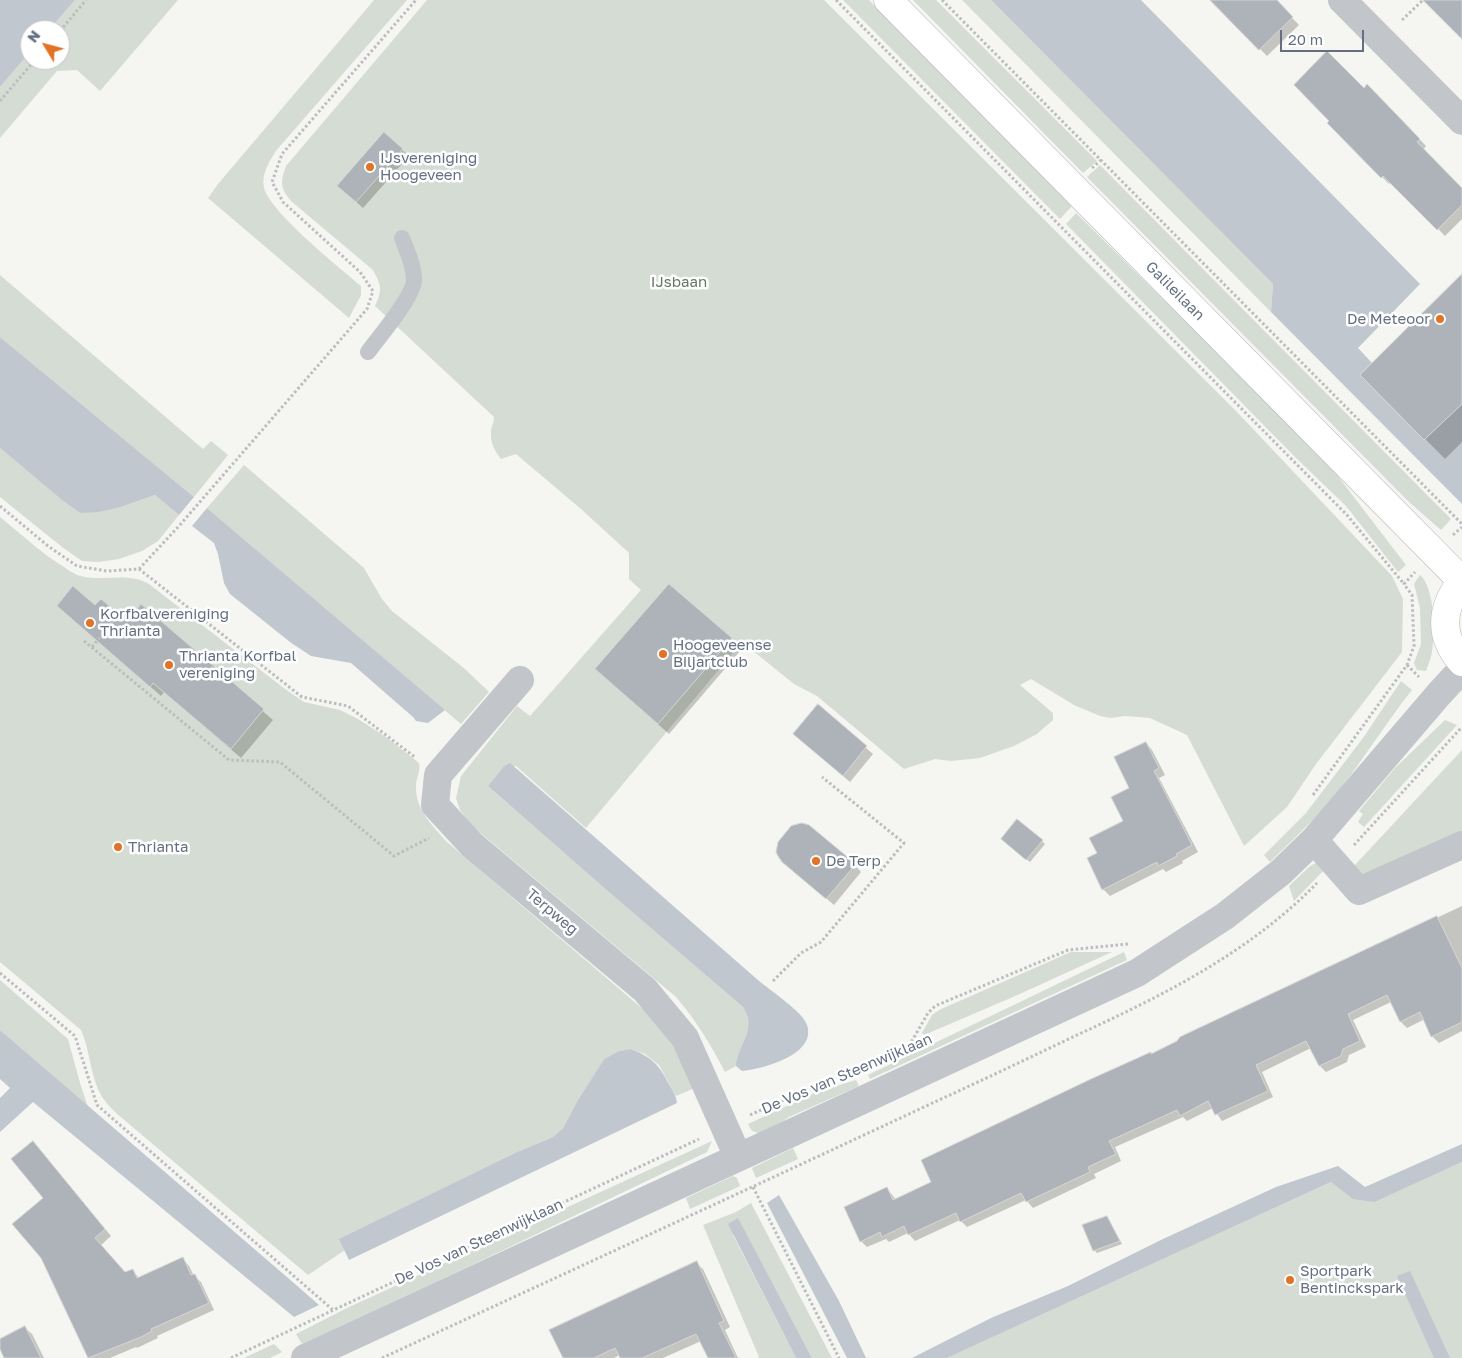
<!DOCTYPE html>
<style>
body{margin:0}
#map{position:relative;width:1462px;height:1358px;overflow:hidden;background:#f5f5f1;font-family:"Golos Text",sans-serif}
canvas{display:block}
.north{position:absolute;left:20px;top:20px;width:50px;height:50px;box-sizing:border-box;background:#fff;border:1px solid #c1c6cd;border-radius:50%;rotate:307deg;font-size:14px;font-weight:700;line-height:20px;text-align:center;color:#647082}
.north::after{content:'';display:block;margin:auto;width:18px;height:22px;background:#e27225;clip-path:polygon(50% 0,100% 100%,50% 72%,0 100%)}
.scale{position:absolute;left:1280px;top:30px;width:84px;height:22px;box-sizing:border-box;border:2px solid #647082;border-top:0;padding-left:6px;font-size:15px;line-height:18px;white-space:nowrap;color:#647082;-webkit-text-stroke:4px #fff;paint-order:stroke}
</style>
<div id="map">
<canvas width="1462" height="1358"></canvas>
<div class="north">N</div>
<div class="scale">20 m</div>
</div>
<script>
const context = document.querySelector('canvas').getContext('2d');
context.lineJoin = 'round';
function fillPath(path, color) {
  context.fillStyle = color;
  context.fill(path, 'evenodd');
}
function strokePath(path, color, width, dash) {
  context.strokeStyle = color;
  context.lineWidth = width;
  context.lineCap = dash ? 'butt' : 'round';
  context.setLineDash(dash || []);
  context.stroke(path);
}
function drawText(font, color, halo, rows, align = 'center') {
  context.font = font + ' "Golos Text",sans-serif';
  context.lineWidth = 5;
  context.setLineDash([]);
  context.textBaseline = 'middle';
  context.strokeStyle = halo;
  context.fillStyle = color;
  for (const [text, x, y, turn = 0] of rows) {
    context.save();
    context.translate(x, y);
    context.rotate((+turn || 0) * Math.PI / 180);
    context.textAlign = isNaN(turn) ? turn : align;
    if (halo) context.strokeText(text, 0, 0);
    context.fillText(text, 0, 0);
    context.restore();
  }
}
fillPath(new Path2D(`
 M 75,0 L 178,0 L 100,91 L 77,70 L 57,71 L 0,138 L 0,87 L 30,52 L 30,60 L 60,60 L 60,30 L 49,30 Z
 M 374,0 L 407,0 L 275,152 C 269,163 261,174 264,188 C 270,212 340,268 361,286 L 361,295 L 349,318 L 208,198 L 218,184 Z
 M 427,0 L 824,0 L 1236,411 L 1392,576 L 1403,599 L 1402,652 L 1316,764 L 1287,807 L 1244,846 L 1187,735 L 1150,718 L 1125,716 L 1110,718 L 1100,716 L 1074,705 L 1031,679 L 1020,685 L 1053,713 L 1053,720 L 1037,734 L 1014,746 L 980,758 L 951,761 L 935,759 L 904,769 L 817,696 L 794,684 L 742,642 L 586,828 L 516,766 L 503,767 L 488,786 L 603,887 L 744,1008 C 745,1012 748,1016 748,1019 C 751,1036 736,1050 736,1066 L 725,1072 C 711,1045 696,1020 676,997 L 472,826 L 460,810 L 456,798 L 461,776 L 517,706 L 530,716 L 641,590 L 629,579 L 629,553 L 581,509 L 516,454 L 501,459 C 495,451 490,443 491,432 C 491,427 494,423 494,417 L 375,306 C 383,290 381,285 373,270 L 292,202 C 280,188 280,183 286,166 Z
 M 843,0 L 869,0 L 1072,206 L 1060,219 Z
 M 913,0 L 936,0 L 1097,161 L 1083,173 Z
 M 962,0 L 991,0 L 1273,284 L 1271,312 Z
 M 1100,165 L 1451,519 L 1441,530 L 1409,502 L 1087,177 Z
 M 1076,213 L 1327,462 L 1406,565 L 1398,572 L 1346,506 L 1297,459 L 1066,224 Z
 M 0,275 L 203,449 L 211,441 L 228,455 L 194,497 L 0,337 Z
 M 0,448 L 63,501 L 80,513 L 121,507 L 155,495 L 179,515 L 158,541 L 142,551 L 119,559 L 98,562 L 82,561 L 62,547 L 0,497 Z
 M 244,465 L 364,568 L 382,599 L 392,611 L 465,669 L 489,692 L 461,724 L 207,508 Z
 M 0,517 C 21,534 41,553 64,567 C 68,570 73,573 77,575 C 101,583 127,571 149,584 L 285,689 L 304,702 L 340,710 L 358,719 L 386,737 L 419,763 C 421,771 416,778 416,786 C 415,809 432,825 446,841 L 651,1016 L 666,1033 L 697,1087 L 676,1096 L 659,1065 L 645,1054 L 631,1049 L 619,1051 L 604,1059 L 578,1100 L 563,1128 L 553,1137 L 517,1152 L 340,1239 L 345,1250 L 308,1275 L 116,1113 C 112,1109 108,1105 105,1101 C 90,1081 91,1052 81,1030 L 0,962 Z
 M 1420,575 C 1435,588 1435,634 1432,652 C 1431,658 1428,665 1426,671 L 1417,670 L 1414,663 L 1421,644 L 1420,608 L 1414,584 Z
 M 1401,681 L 1412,690 C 1384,725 1361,764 1332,799 C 1313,821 1291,841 1270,862 L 1264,855 L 1306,813 L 1363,738 Z
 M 1445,720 L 1457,725 L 1364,827 L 1358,822 L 1363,814 L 1359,811 L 1395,768 Z
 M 1462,750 L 1462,831 L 1364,875 L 1354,866 Z
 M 1316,863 L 1326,868 L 1294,901 L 1289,886 L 1310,866 Z
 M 1071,952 L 1112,952 L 1013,997 L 924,1035 L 922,1033 L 932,1015 L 939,1010 Z
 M 1124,952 L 1127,960 L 870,1079 L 868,1075 Z
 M 0,980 L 68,1039 L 80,1083 L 88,1107 L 0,1030 Z
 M 856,1080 L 859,1086 L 789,1117 L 764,1135 L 752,1131 L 748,1124 L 817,1092 Z
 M 712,1141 L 707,1152 L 474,1264 L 302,1344 L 296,1334 L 347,1308 Z
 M 793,1148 L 798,1159 L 756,1178 L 752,1168 Z
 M 1462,1162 L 1462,1358 L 947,1358 L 1331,1182 L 1375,1202 Z
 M 733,1176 L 737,1178 L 740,1186 L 690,1209 L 686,1198 Z
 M 751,1203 L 832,1358 L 812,1358 L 738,1219 L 733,1235 L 796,1358 L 757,1358 L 759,1357 L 703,1225 L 736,1212 Z
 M 274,1344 L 282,1352 L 270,1358 L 244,1358 Z`), '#d5dcd3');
fillPath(new Path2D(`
 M 0,0 L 75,0 L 49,30 L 30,30 L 30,52 L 0,87 Z
 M 991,0 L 1141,0 L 1420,284 L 1358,348 L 1372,363 L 1360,375 L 1424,440 L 1462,404 L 1462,504 L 1271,312 L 1273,284 Z
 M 0,337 L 194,497 L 179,515 L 155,495 L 121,507 L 98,512 L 80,513 L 63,501 L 0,448 Z
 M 207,508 L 445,710 L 428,723 L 416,721 L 413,717 L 351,663 L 311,656 L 290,642 L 230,594 L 224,583 L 218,554 L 214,543 L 192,526 Z
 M 510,763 L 759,981 C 770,990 804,1013 807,1025 C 817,1055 762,1069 742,1071 L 736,1066 C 736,1050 751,1036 748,1019 C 748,1016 745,1012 744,1008 L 603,887 L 488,786 L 503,767 Z
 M 0,1030 L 295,1284 L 319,1305 L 294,1317 L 33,1102 L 0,1132 L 0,1098 L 10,1088 L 0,1079 Z
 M 631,1049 C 653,1058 658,1064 669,1084 C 673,1091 676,1095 677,1103 L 349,1260 L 339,1239 L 517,1152 L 553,1137 L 563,1128 L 578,1100 L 604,1059 L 619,1051 Z
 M 1462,1144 L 1462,1162 L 1375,1202 L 1353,1199 L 1331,1182 L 947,1358 L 912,1358 L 991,1318 L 1068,1286 L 1163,1239 L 1276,1187 L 1338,1166 L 1365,1187 Z
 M 779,1195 L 839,1301 L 866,1358 L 847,1358 L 767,1203 Z
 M 738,1218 L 812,1358 L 796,1358 L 728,1224 Z
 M 1410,1271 L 1450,1358 L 1434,1358 L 1397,1276 Z`), '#c0c7ce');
fillPath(new Path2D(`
 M 1212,0 L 1275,0 L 1299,25 L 1267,56 Z
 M 1364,90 L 1403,122 L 1426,146 L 1423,150 L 1462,189 L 1462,219 L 1445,236 L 1391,181 L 1389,184 L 1329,123 Z
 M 402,150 L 409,156 L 363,208 L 345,192 Z
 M 1462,276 L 1462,442 L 1445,459 L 1362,375 Z
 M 669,586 L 741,650 L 669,734 L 596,669 Z
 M 58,606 L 95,607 L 127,622 L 141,606 L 273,720 L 241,758 L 164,692 L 161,696 Z
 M 818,706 L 873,754 L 850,782 L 801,740 Z
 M 1146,743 L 1152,750 L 1165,775 L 1159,778 L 1198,852 L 1182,861 L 1183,863 L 1166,872 L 1163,869 L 1110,896 L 1103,889 L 1098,854 L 1125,821 L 1131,788 Z
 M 1042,841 L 1045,844 L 1030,862 L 1005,842 Z
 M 786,864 L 855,865 L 861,872 L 834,905 Z
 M 1462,906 L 1462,1031 L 1439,1043 L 1432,1036 L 1425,1019 L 1407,1028 L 1401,1022 L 1391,1002 L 1353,1020 L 1366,1047 L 1349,1055 L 1347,1062 L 1326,1072 L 1320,1066 L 1311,1048 L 1262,1072 L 1273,1097 L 1222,1121 L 1213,1108 L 1187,1121 L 1183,1117 L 1115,1147 L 1121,1161 L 1094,1174 L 1096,1178 L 1033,1208 L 1026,1200 L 967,1227 L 960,1220 L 915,1241 L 908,1233 L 889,1242 L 886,1239 L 867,1247 L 861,1241 L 887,1188 L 896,1200 L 933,1183 L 1152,1055 L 1178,1042 L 1181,1038 Z
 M 39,1149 L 111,1236 L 101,1245 L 125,1274 L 132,1270 L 140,1279 L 183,1259 L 189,1266 L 194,1276 L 201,1282 L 214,1310 L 157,1336 L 158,1338 L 137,1348 L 136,1347 L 110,1358 L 89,1358 L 42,1258 L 45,1198 Z
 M 1107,1217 L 1122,1244 L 1097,1253 L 1094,1250 Z
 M 696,1263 L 703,1269 L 730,1327 L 725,1330 L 738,1358 L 709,1358 L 701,1341 L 663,1358 L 621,1358 L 620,1355 L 614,1358 L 564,1358 Z
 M 25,1328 L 32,1334 L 44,1358 L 6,1358 Z`), '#0003');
const building = new Path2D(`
 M 1210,0 L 1277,0 L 1293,17 L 1259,50 Z
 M 1423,0 L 1462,0 L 1462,39 Z
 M 1327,51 L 1364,88 L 1367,84 L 1396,114 L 1420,139 L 1417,142 L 1462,188 L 1462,205 L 1437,230 L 1383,176 L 1381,178 L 1327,123 L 1329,121 L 1294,85 Z
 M 384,132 L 403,149 L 356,202 L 337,186 Z
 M 1462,274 L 1462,404 L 1424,440 L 1360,375 Z
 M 669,584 L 732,638 L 658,724 L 595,669 Z
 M 73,586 L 95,605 L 101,599 L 127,621 L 141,604 L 264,709 L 231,749 L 153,683 L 150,687 L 57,606 Z
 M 818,704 L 867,746 L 843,776 L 793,734 Z
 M 1146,742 L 1159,768 L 1154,771 L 1192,845 L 1176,854 L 1177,856 L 1158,866 L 1157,862 L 1102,890 L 1087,858 L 1097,853 L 1089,838 L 1123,821 L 1111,797 L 1129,788 L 1114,757 Z
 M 1017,819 L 1043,840 L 1026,860 L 1001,839 Z
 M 802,823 L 809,825 L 856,864 L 826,899 L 782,862 L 778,856 L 776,852 L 778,842 L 791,826 Z
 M 1437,916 L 1462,968 L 1462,1022 L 1431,1037 L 1420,1012 L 1400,1022 L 1387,995 L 1348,1014 L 1360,1041 L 1343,1049 L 1341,1056 L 1319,1066 L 1306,1041 L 1256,1065 L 1268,1091 L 1215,1115 L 1208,1101 L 1180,1116 L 1177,1110 L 1109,1141 L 1116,1154 L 1088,1167 L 1090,1172 L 1026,1202 L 1021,1193 L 960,1222 L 956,1213 L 908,1235 L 904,1226 L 882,1237 L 880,1232 L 860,1242 L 844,1207 L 887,1187 L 893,1200 L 931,1182 L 921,1160 L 1091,1079 L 1151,1052 L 1151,1054 L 1177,1041 L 1180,1037 Z
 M 33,1141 L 105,1229 L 95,1238 L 125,1272 L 133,1269 L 137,1278 L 183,1257 L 191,1275 L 195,1274 L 209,1303 L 151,1329 L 152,1331 L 141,1337 L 88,1358 L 41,1258 L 12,1224 L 43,1198 L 11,1159 Z
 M 1107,1216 L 1120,1241 L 1093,1251 L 1082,1225 Z
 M 697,1261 L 724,1321 L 719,1323 L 736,1358 L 708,1358 L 696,1334 L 642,1358 L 620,1358 L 615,1348 L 594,1358 L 563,1358 L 549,1330 Z
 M 25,1326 L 41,1358 L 4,1358 L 0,1349 L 0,1339 Z`);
fillPath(building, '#adb3b9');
strokePath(building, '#d6d6d4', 1);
const secondary = new Path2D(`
 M 888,0 L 1462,581
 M 1462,581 C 1441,607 1438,636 1462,662`);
strokePath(secondary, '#b4b8be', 29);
strokePath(new Path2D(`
 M 836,0 L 1347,515 L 1404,584
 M 942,0 L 1462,524
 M 1402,20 L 1423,0
 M 60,31 L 86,0
 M 0,101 L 35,60
 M 1092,168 L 1101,160
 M 0,506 L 48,546 L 77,566 L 107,571 L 139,569 L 302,697 L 348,706 L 416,758
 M 1453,535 L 1462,527
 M 139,569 L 179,526 L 367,309 L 373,291 L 360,272 L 283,202 L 272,182 L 282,154 L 416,0
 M 84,641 L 229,760 L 280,762 L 394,856 L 429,838
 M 92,647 L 118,615
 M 1407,665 L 1419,677
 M 1313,795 L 1407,665 L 1414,646 L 1412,595 L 1404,584 L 1415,572
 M 1354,845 L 1462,727
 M 0,973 L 75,1036 L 97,1105 L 333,1310
 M 773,981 L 801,953 L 821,942 L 904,843 L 822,777
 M 909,1046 L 928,1013 L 935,1006 L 1068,950 L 1128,944
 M 750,1115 L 804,1091 L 825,1084
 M 753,1187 L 839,1358
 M 231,1358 L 699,1139
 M 382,1358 C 568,1272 753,1187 939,1100 C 985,1079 1031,1057 1077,1035 C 1164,995 1250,952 1317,883`), '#bcbdc0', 3, [2.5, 2.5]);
strokePath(new Path2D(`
 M 368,352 C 379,337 414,296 414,280 C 414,265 407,251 402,238`), '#c2c5c9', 16);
strokePath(new Path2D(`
 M 1342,0 L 1462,121
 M 520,680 L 438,775 L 435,805 L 472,845 L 645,990 L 685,1038 L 738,1157
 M 1314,840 L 1359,891 L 1462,845
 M 305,1358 L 1137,973 L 1225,916 L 1281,872 L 1314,840 L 1439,694 L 1462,669`), '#c2c5c9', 28);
strokePath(secondary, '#fff', 28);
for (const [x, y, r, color] of [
 [370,167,5,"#e27225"],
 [1440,319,5,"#e27225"],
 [90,623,5,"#e27225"],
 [663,654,5,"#e27225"],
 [169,665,5,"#e27225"],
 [118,847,5,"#e27225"],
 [816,861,5,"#e27225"],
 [1290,1280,5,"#e27225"]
]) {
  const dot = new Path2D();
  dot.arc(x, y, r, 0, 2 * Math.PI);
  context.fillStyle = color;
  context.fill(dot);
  strokePath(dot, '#fff', 2);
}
drawText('15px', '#647082', '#fff', [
 ["IJsvereniging",380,158],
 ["Hoogeveen",380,175],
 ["De Meteoor",1430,319,"right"],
 ["Korfbalvereniging",100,614],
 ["Thrianta",100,631],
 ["Hoogeveense",673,645],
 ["Biljartclub",673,662],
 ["Thrianta Korfbal",179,656],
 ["vereniging",179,673],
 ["Thrianta",128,847],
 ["De Terp",826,861],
 ["Sportpark",1300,1271],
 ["Bentinckspark",1300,1288]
], 'left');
drawText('15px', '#647a63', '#fff', [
 ["IJsbaan",679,282]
]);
drawText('15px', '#647082', '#fff', [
 ["Galileilaan",1175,291,45],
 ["Terpweg",552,912,40],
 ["De Vos van Steenwijklaan",847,1074,-23],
 ["De Vos van Steenwijklaan",479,1242,-25]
]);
</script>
